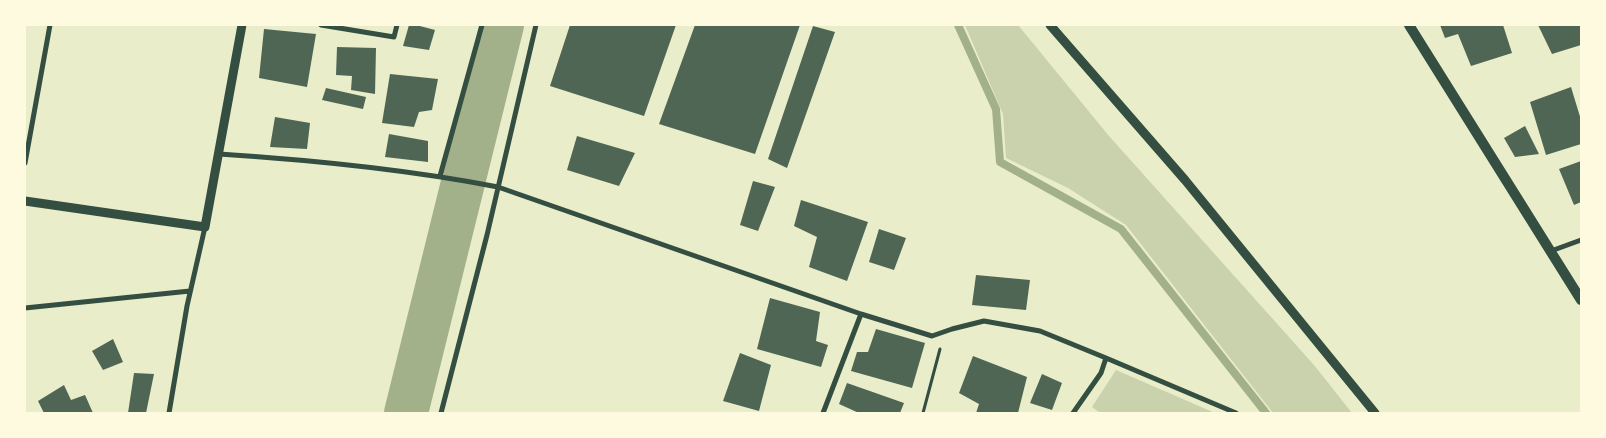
<!DOCTYPE html>
<style>
body{margin:0}
#map{position:relative;width:1606px;height:438px;overflow:hidden;background:#e9edc9;font-family:"DejaVu Sans",sans-serif}
canvas{display:block}
.frame{position:absolute;inset:0;border:26px solid #fefae0;pointer-events:none}
</style>
<div id="map">
<canvas width="1606" height="438"></canvas>
<div class="frame"></div>
</div>
<script>
const context = document.querySelector('canvas').getContext('2d');
context.lineJoin = 'round';
function fillPath(path, color) {
  context.fillStyle = color;
  context.fill(path, 'evenodd');
}
function strokePath(path, color, width, dash) {
  context.strokeStyle = color;
  context.lineWidth = width;
  context.lineCap = dash ? 'butt' : 'round';
  context.setLineDash(dash || []);
  context.stroke(path);
}
fillPath(new Path2D(`
 M 965,25 L 1018,25 L 1109,136 L 1314,365 L 1352,413 L 1273,413 L 1126,225 L 1068,188 L 1006,158 L 1003,114 Z
 M 1116,370 L 1215,413 L 1100,413 L 1092,407 Z`), '#cad2ad');
strokePath(new Path2D(`
 M 958,25 L 996,109 L 1000,162 L 1121,229 L 1266,413`), '#a3b18a', 8);
strokePath(new Path2D(`
 M 406,413 L 502,25`), '#a3b18a', 44);
fillPath(new Path2D(`
 M 409,25 L 416,25 L 435,30 L 429,50 L 403,46 Z
 M 570,25 L 676,25 L 644,116 L 550,86 Z
 M 695,25 L 800,25 L 755,154 L 659,124 Z
 M 1440,25 L 1503,25 L 1512,53 L 1471,66 L 1458,34 L 1445,38 Z
 M 1538,25 L 1581,25 L 1581,45 L 1552,54 Z
 M 813,26 L 835,32 L 787,168 L 768,159 Z
 M 264,29 L 316,34 L 307,87 L 259,78 Z
 M 337,47 L 376,48 L 375,94 L 351,90 L 352,76 L 336,75 Z
 M 390,74 L 438,79 L 432,110 L 419,112 L 414,127 L 382,123 Z
 M 1571,87 L 1581,120 L 1581,144 L 1546,155 L 1530,102 Z
 M 326,88 L 366,97 L 363,109 L 322,100 Z
 M 275,117 L 310,123 L 307,149 L 270,147 Z
 M 1525,126 L 1539,154 L 1515,157 L 1504,138 Z
 M 389,134 L 428,141 L 428,162 L 385,157 Z
 M 577,136 L 635,153 L 619,186 L 567,170 Z
 M 1581,161 L 1581,202 L 1574,205 L 1559,169 Z
 M 753,181 L 775,187 L 758,231 L 740,225 Z
 M 801,200 L 868,222 L 847,281 L 809,267 L 817,237 L 794,226 Z
 M 879,229 L 906,238 L 894,270 L 869,262 Z
 M 976,275 L 1030,280 L 1026,310 L 972,305 Z
 M 770,298 L 820,312 L 816,341 L 828,345 L 821,367 L 757,349 Z
 M 876,329 L 925,343 L 912,388 L 851,371 L 857,352 L 868,352 Z
 M 113,339 L 123,362 L 103,370 L 92,351 Z
 M 740,353 L 771,365 L 759,411 L 723,401 Z
 M 973,356 L 1027,377 L 1018,413 L 976,413 L 979,404 L 959,393 Z
 M 134,373 L 154,374 L 146,413 L 128,413 Z
 M 1042,374 L 1062,383 L 1052,410 L 1030,403 Z
 M 847,383 L 904,403 L 900,413 L 859,413 L 839,404 Z
 M 64,385 L 71,400 L 85,395 L 93,413 L 44,413 L 38,401 Z`), '#4f6655');
strokePath(new Path2D(`
 M 923,413 L 940,349`), '#344e41', 3);
strokePath(new Path2D(`
 M 321,25 L 394,37 L 397,25
 M 219,154 C 312,160 406,169 498,187 L 861,314 L 932,336 L 952,329 L 984,321 L 1040,331 L 1106,358 L 1101,373 L 1073,413
 M 25,163 L 50,25
 M 440,176 L 482,25
 M 1551,251 L 1581,240
 M 25,308 L 190,291
 M 1106,358 L 1236,413
 M 169,413 L 187,306 L 205,227
 M 441,413 L 487,235 L 536,25
 M 823,413 L 861,314`), '#344e41', 5);
strokePath(new Path2D(`
 M 1050,25 L 1185,180 L 1375,413
 M 25,201 L 205,227 L 242,25`), '#344e41', 9);
strokePath(new Path2D(`
 M 1409,25 L 1581,300`), '#344e41', 10);
</script>
